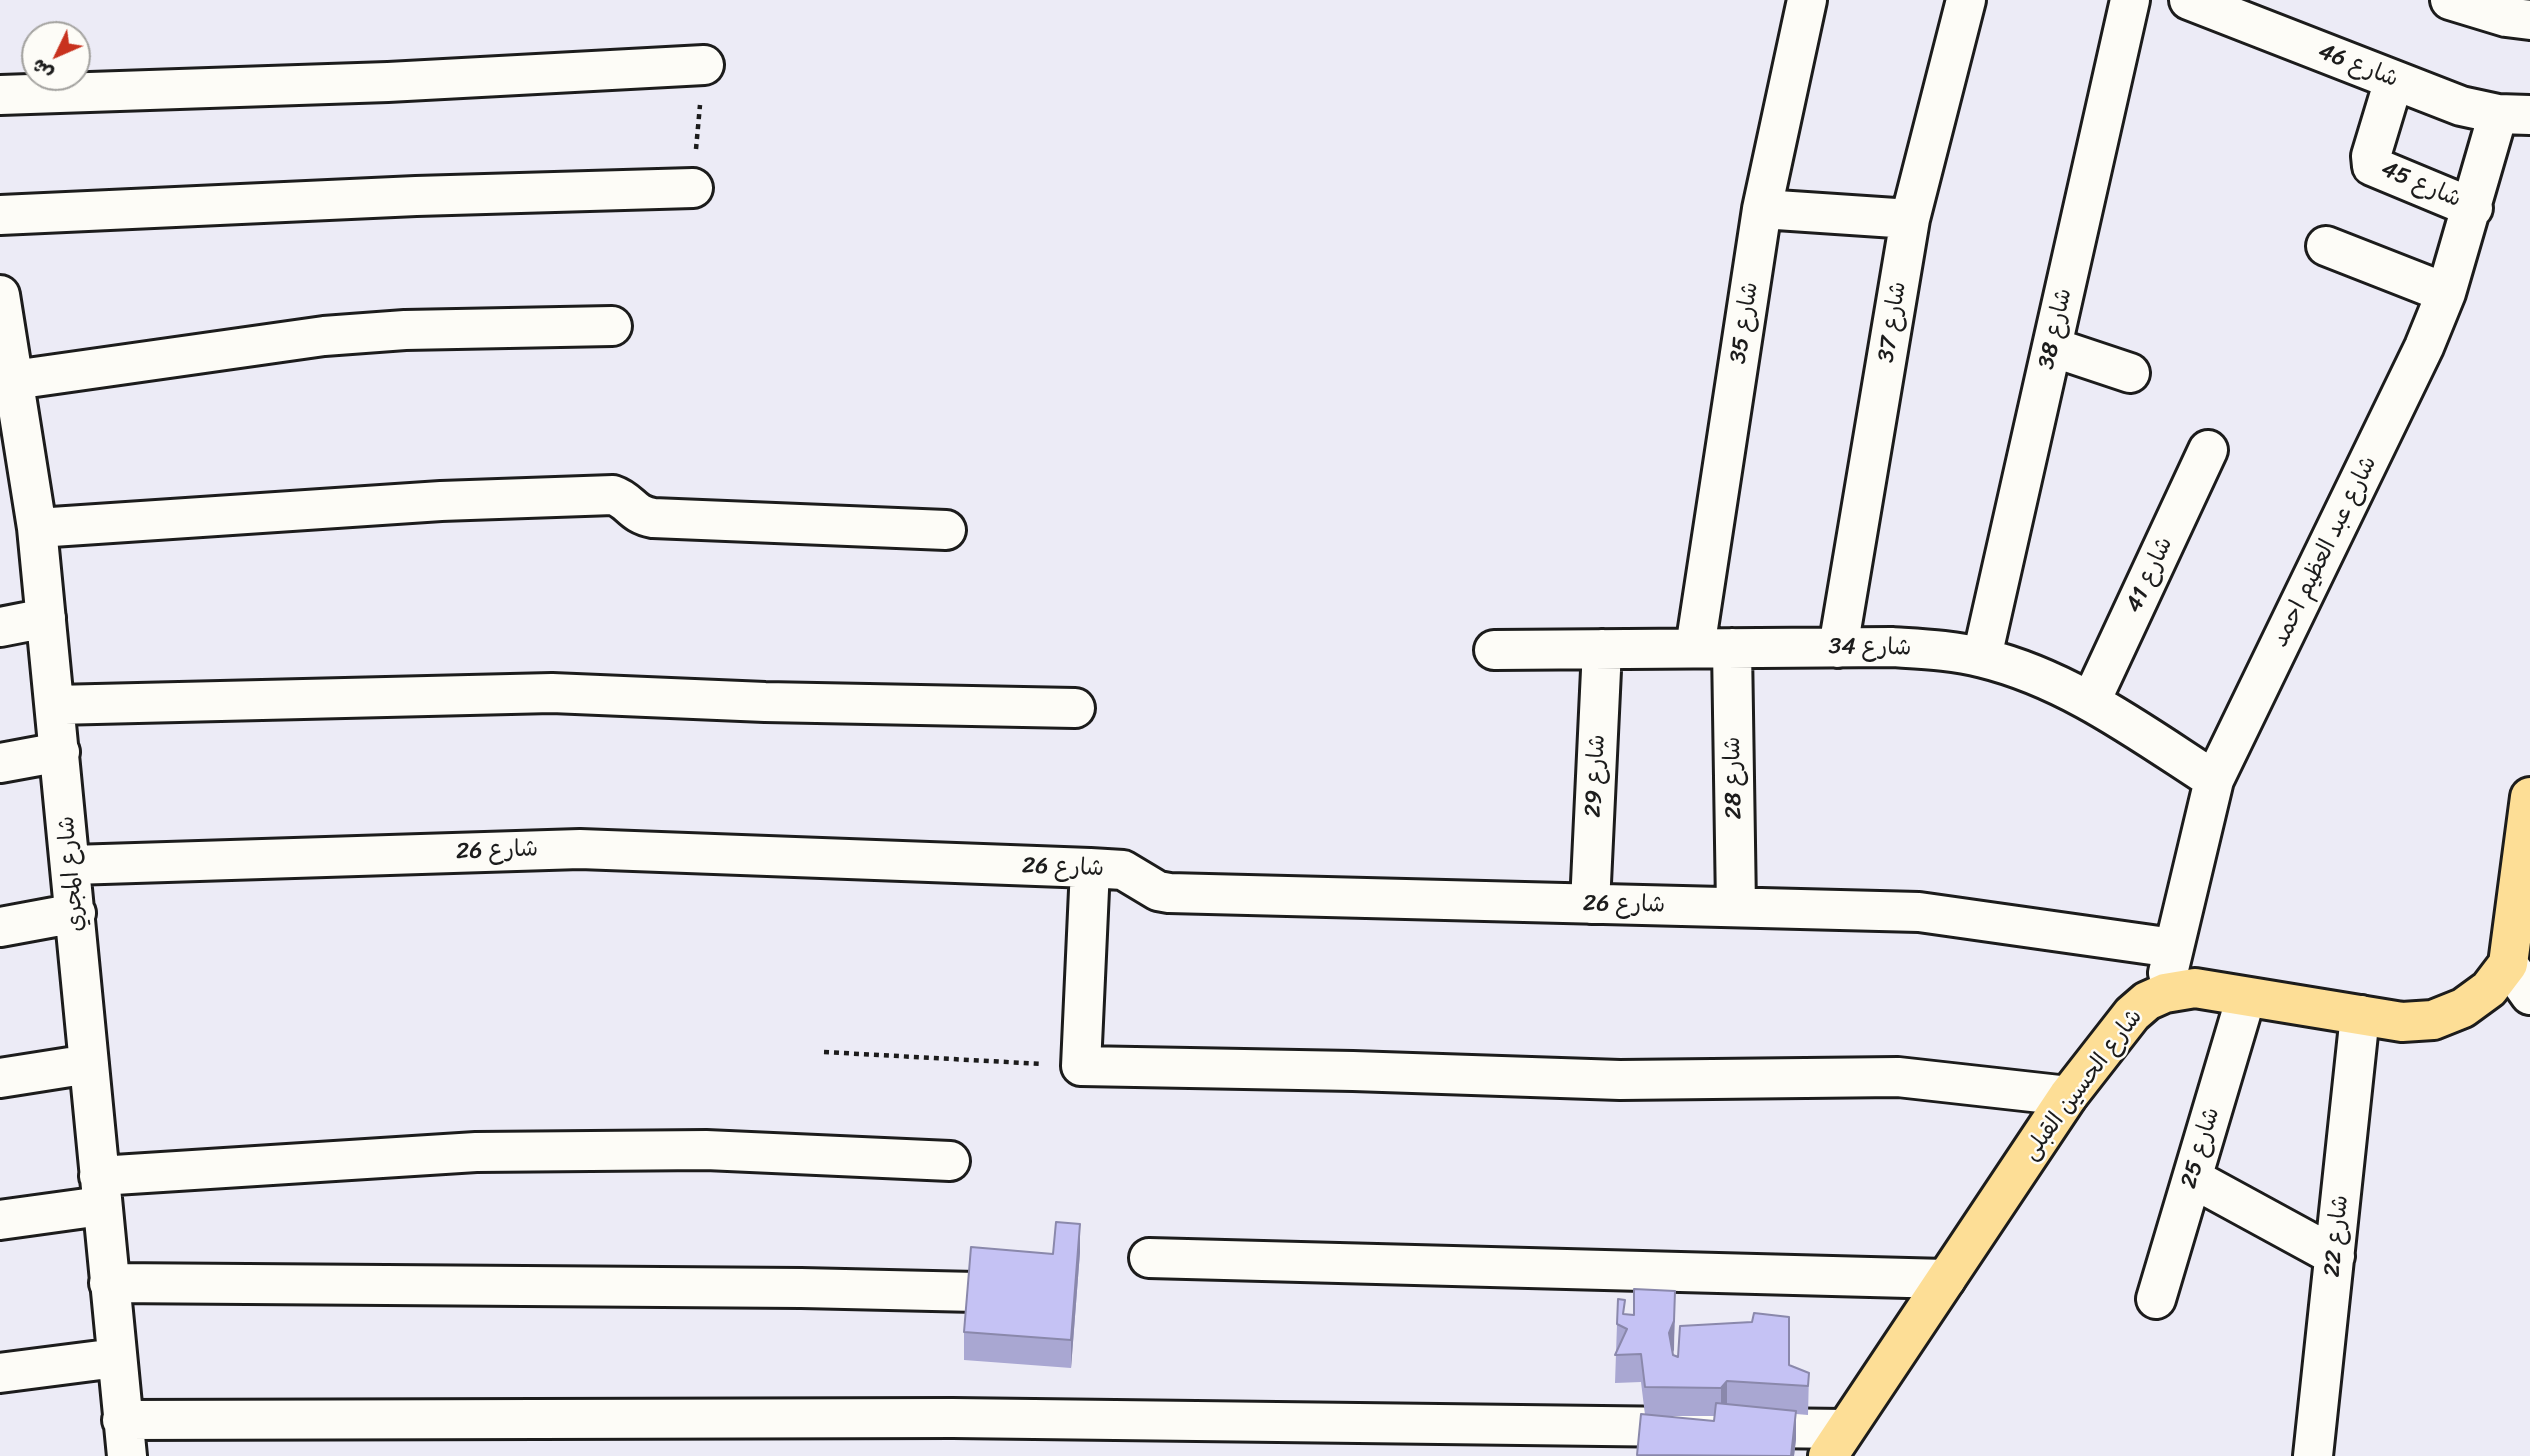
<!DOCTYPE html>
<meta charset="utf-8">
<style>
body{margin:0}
#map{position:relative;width:2530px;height:1456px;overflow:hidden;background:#ecebf6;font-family:Sriracha,"Playpen Sans Arabic",sans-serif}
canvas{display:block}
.north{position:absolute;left:21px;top:21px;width:70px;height:70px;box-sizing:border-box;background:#fdfcf7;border:2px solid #a3a29f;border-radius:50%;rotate:226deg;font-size:19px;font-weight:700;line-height:28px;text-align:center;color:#1c1c1c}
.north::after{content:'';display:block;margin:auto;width:24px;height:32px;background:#c8321e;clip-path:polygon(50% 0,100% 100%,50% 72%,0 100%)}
</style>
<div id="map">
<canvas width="2530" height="1456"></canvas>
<div class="north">ش</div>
</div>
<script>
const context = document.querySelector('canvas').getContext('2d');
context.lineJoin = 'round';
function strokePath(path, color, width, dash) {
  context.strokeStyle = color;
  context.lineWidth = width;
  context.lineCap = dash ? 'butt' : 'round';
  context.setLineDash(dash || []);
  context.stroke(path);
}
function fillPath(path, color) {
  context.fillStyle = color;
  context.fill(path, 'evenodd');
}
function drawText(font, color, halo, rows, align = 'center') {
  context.font = font + ' Sriracha,"Playpen Sans Arabic",sans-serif';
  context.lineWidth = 5;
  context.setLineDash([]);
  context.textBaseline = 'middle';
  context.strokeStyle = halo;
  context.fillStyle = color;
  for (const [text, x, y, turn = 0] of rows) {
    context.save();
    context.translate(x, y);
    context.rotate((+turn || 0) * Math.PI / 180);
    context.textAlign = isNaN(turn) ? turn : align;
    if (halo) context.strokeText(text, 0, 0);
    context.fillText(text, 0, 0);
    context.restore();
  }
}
const minor = new Path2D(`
 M 2189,0 L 2461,106 L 2498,114 L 2530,115
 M 2450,0 L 2506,17 L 2530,20
 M 2394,80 L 2371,156 L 2372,166 L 2473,208
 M 0,95 L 388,82 L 704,65
 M 1762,209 L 1910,219
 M 0,215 L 416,196 L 693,188
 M 2326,246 L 2446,293
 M 0,295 L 37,528 L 127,1456
 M 2052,347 L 2130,373
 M 0,382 L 324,336 L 405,330 L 612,326
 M 37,528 L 441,501 L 613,495 C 631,501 631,514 653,518 L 946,530
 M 0,627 L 46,618
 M 1695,648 L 1762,209 L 1807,0
 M 1732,648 L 1736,907
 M 1838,648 L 1910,219 L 1966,0
 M 1494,650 L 1892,647 C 1923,649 1953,650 1983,658 C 2069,679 2141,733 2214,780
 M 1982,657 L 2130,0
 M 2091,701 L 2208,450
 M 55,705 L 552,693 L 765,702 L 1075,708
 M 0,763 L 60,752
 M 72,865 L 580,849 L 1090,868 L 1123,870 L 1158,891 L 1169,893 L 1919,912 L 2173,948
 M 1090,868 L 1081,1066 L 1353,1071 L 1620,1080 L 1898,1077 L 2068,1096
 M 1590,904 L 1602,649
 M 0,927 L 76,913
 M 2508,964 L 2530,995
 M 2168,973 L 2214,780 L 2424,347 L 2446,293 L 2498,114
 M 0,1078 L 89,1064
 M 99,1176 L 476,1152 L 706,1150 L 950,1161
 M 2192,1178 L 2335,1256
 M 0,1220 L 101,1206
 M 1149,1258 L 1946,1279
 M 109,1283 L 801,1288 L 1020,1293
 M 2156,1299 L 2246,997
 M 0,1373 L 116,1358
 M 122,1420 L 953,1418 L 1845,1429
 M 2313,1456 L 2360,1015`);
const major = new Path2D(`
 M 1828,1456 L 2068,1096 L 2132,1014 L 2147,1001 L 2165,993 L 2195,988 L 2402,1022 L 2433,1020 L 2463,1008 L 2489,989 L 2508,964 L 2530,797`);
strokePath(minor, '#1c1c1c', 44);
strokePath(major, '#1c1c1c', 44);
strokePath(new Path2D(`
 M 696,149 L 700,105
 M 824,1052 L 1043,1064`), '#1c1c1c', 4.5, [5, 5]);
strokePath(minor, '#fdfcf7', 38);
strokePath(major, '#fdde96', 38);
fillPath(new Path2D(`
 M 1080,1252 L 1071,1368 L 964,1360 L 964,1332 L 1053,1254 Z
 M 1625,1314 L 1675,1319 L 1673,1355 L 1789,1365 L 1809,1373 L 1808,1415 L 1796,1414 L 1796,1439 L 1794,1456 L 1637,1456 L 1641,1414 L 1645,1415 L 1641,1382 L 1615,1383 L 1617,1324 ZM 1653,1416 L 1715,1416 L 1714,1421 Z`), '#a9a7d2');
fillPath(new Path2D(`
 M 1080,1224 L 1080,1252 L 1071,1368 L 1071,1340 Z
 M 1675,1291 L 1674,1350 L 1669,1361 L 1669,1333 Z
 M 1727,1381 L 1727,1409 L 1721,1417 L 1721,1388 Z
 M 1796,1411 L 1796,1439 L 1794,1456 L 1791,1456 Z`), '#8a88ab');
const building = new Path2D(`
 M 1056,1222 L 1080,1224 L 1071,1340 L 964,1332 L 971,1247 L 1053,1254 Z
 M 1634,1289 L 1675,1291 L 1674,1321 L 1669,1333 L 1673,1355 L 1678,1357 L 1680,1326 L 1752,1322 L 1754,1313 L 1789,1317 L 1789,1365 L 1809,1373 L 1808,1386 L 1727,1381 L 1721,1388 L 1645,1387 L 1641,1354 L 1615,1355 L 1627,1329 L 1617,1324 L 1618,1299 L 1625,1300 L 1623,1314 L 1634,1315 Z
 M 1716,1403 L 1796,1411 L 1791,1456 L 1637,1455 L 1641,1414 L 1714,1421 Z`);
fillPath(building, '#c5c2f4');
strokePath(building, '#8a88ab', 2);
drawText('23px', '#1c1c1c', '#fdfcf7', [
 ["شارع 46",2358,66,21],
 ["شارع 45",2421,185,23],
 ["شارع 37",1893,322,-81],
 ["شارع 35",1745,323,-81],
 ["شارع 38",2056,329,-77],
 ["شارع عبد العظيم احمد",2325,552,-64],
 ["شارع 41",2150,575,-65],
 ["شارع 34",1870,648,1],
 ["شارع 29",1596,776,-87],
 ["شارع 28",1734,778,-91],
 ["شارع 26",497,851,-2],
 ["شارع 26",1063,868,2],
 ["شارع المجري",72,874,-95],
 ["شارع 26",1624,905,1],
 ["شارع الحسين القبلى",2083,1085,-53],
 ["شارع 25",2201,1148,-73],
 ["شارع 22",2337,1236,-84]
]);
</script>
